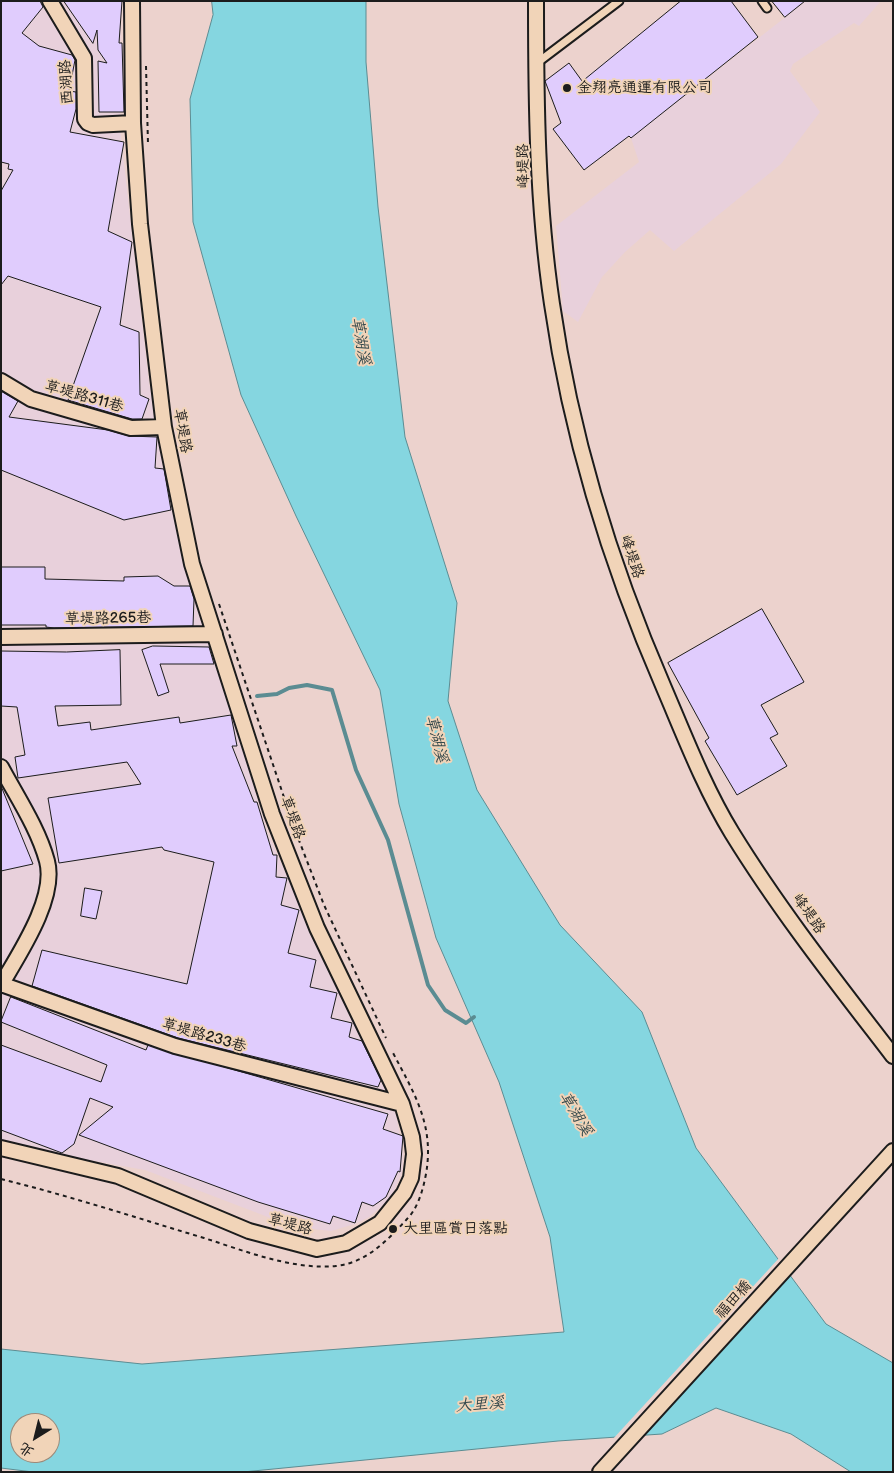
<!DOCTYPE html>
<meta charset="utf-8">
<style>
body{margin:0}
#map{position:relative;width:894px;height:1473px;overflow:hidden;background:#ecd2cd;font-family:"Balsamiq Sans","LXGW WenKai TC",sans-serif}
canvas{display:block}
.frame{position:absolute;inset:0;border:2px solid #1c1c1c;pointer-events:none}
.north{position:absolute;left:10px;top:1413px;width:50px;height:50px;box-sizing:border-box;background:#f1d4b8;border:1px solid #9c8a7a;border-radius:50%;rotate:216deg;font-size:14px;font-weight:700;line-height:20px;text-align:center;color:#1c1c1c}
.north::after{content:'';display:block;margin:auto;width:18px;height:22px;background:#1c1c1c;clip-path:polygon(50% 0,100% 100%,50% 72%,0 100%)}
</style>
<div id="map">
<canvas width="894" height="1473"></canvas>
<div class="frame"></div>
<div class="north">北</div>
</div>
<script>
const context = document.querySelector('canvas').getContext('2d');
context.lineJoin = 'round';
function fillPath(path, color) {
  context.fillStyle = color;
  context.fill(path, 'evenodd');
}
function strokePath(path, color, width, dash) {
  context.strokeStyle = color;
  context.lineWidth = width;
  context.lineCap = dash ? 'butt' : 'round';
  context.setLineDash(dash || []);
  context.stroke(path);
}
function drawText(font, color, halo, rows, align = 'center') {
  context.font = font + ' "Balsamiq Sans","LXGW WenKai TC",sans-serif';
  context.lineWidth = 4;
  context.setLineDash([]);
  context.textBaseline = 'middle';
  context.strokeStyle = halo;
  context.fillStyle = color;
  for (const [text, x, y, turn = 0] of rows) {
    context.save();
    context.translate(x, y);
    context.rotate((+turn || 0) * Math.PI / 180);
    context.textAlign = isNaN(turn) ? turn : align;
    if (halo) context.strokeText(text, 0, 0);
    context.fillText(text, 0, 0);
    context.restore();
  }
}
fillPath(new Path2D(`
 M 1,1 L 121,1 L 120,128 L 149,383 L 189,564 L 267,832 L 396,1114 L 403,1154 L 402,1172 L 391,1198 L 369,1217 L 355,1224 L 331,1231 L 294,1227 L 145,1170 L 49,1153 L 1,1141 Z
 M 806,1 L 881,1 L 859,26 L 854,23 L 793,64 L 790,71 L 820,112 L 781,164 L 674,251 L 650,230 L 625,252 L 602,277 L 578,322 L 563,311 L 556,226 L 639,162 L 631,138 Z`), '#e8d0db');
const water = new Path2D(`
 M 212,1 L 366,1 L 366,62 L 378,207 L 405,437 L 457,603 L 448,701 L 477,790 L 560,925 L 642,1012 L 696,1148 L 826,1324 L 893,1363 L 893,1472 L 851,1472 L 791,1434 L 716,1408 L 662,1434 L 558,1441 L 243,1472 L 33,1472 L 1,1468 L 1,1349 L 142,1364 L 564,1332 L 550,1237 L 499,1082 L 436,938 L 399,804 L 380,690 L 296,516 L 241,395 L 193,222 L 190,99 L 213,15 ZM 20,1423 L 50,1423 L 50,1453 L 20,1453 Z`);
fillPath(water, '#85d6e0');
strokePath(water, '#5b8c92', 1);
fillPath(new Path2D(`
 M 780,1257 L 792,1273 L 641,1438 L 612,1440 Z`), '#ecd2cd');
strokePath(new Path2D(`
 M 257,696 L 277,694 L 289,688 L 307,685 L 332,690 L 356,770 L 388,840 L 428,985 L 445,1010 L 466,1023 L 474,1017`), '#5b8c92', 4);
const building = new Path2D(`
 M 1,1 L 40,1 L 43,7 L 22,33 L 39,46 L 72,55 L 75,60 L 69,91 L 76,92 L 76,109 L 70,132 L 124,142 L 108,231 L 132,242 L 120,325 L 139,332 L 140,395 L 149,399 L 142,419 L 132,419 L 68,400 L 101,307 L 8,276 L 1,285 L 1,191 L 13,170 L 8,169 L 9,164 L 1,162 Z
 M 64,1 L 122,1 L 119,43 L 122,43 L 124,112 L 99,112 L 98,61 L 107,63 L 98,50 L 97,30 L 93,43 Z
 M 681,1 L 731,1 L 758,37 L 631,138 L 629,136 L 584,170 L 553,129 L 561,123 L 545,81 L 569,63 L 582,81 Z
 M 772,1 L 805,1 L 785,17 Z
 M 1,391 L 18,401 L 9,417 L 108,430 L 129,436 L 157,437 L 155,468 L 164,469 L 171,510 L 124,520 L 1,470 Z
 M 1,567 L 45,567 L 45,579 L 124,581 L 124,577 L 158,576 L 174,586 L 190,586 L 194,599 L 193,626 L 54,628 L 46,627 L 46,625 L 1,625 Z
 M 762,609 L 804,682 L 761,705 L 778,734 L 770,738 L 787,766 L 737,795 L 705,741 L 709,738 L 668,663 Z
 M 153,646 L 209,647 L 214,664 L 160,664 L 169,692 L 158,696 L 142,650 Z
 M 120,650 L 121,705 L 55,706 L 58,726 L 90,722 L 91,730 L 179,717 L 180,723 L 231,715 L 237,746 L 232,746 L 254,802 L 257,802 L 273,855 L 277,855 L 276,877 L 287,878 L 281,905 L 299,910 L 288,953 L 316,960 L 310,987 L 337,993 L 331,1018 L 352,1023 L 349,1037 L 362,1041 L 381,1080 L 378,1087 L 178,1038 L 32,986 L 42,950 L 187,984 L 214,862 L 164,850 L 162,847 L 59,863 L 48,798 L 141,784 L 127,762 L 18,778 L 15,757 L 25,755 L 17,707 L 1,706 L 1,651 L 66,652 Z
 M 1,786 L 33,864 L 1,871 Z
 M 85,888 L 102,891 L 96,919 L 81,916 Z
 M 11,997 L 146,1050 L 148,1045 L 388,1114 L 383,1129 L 403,1136 L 400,1172 L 398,1171 L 386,1197 L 373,1206 L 362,1202 L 355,1223 L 333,1216 L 330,1224 L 258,1202 L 79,1135 L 113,1107 L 90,1098 L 74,1144 L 62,1153 L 1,1130 L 1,1045 L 101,1082 L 107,1065 L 1,1022 Z`);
fillPath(building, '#e0ccfd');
strokePath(building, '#1c1c1c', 1);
const service = new Path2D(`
 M 762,1 L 767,8
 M 537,63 L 619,1`);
const minor = new Path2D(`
 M 50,1 L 84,58 L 85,119 L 88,123 L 93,125 L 133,123
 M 536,1 C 536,102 537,204 552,304 C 571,436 611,566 664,688 C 685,737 704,787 732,833 C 780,911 837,983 893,1056
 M 1,381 L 31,399 L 131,428 L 164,427
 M 1,637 L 215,634
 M 1,767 C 17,797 38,828 47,861 C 57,898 19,954 1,985
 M 1,984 L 175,1046 L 402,1104
 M 1,1148 L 118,1176 L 249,1231 L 317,1249 L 346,1243 L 380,1223 L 404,1193 L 411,1178 L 414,1154 L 412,1137 L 402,1104 L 317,928 L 272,814 L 192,564 L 164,427 L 140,224 L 133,123 L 132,1
 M 600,1472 L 893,1151`);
strokePath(service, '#1c1c1c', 11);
strokePath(minor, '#1c1c1c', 18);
strokePath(new Path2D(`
 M 146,66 L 148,144
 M 219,604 L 295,830 L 324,905 L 386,1038
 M 1,1179 C 70,1196 137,1218 204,1238 C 245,1251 292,1270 336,1266 C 366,1263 388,1240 407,1219 C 417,1209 422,1193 425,1179 C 436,1127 415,1095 392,1051`), '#1c1c1c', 2, [4, 4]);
strokePath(service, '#f1d4b8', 7);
strokePath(minor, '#f1d4b8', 14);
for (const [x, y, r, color] of [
 [567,88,5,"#1c1c1c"],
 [393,1229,5,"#1c1c1c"]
]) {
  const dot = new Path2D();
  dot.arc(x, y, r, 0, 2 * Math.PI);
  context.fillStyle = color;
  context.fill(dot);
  strokePath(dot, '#f1d4b8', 2);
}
drawText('15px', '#1c1c1c', '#f1d4b8', [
 ["西湖路",67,82,-94],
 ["峰堤路",524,166,-91],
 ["草堤路311巷",84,397,16],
 ["草堤路",182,431,80],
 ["峰堤路",631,557,71],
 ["草堤路265巷",108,619,-1],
 ["草堤路",292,818,70],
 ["峰堤路",808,914,55],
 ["草堤路233巷",204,1036,16],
 ["草堤路",290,1225,15],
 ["福田橋",734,1300,-48]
]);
drawText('15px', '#1c1c1c', '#f1d4b8', [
 ["金翔亮通運有限公司",577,88],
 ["大里區賞日落點",403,1229]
], 'left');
drawText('italic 16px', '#364a4d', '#f1d4b8', [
 ["草湖溪",360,341,80],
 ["草湖溪",436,739,76],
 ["草湖溪",575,1114,59],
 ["大里溪",480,1405,-4]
]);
</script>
